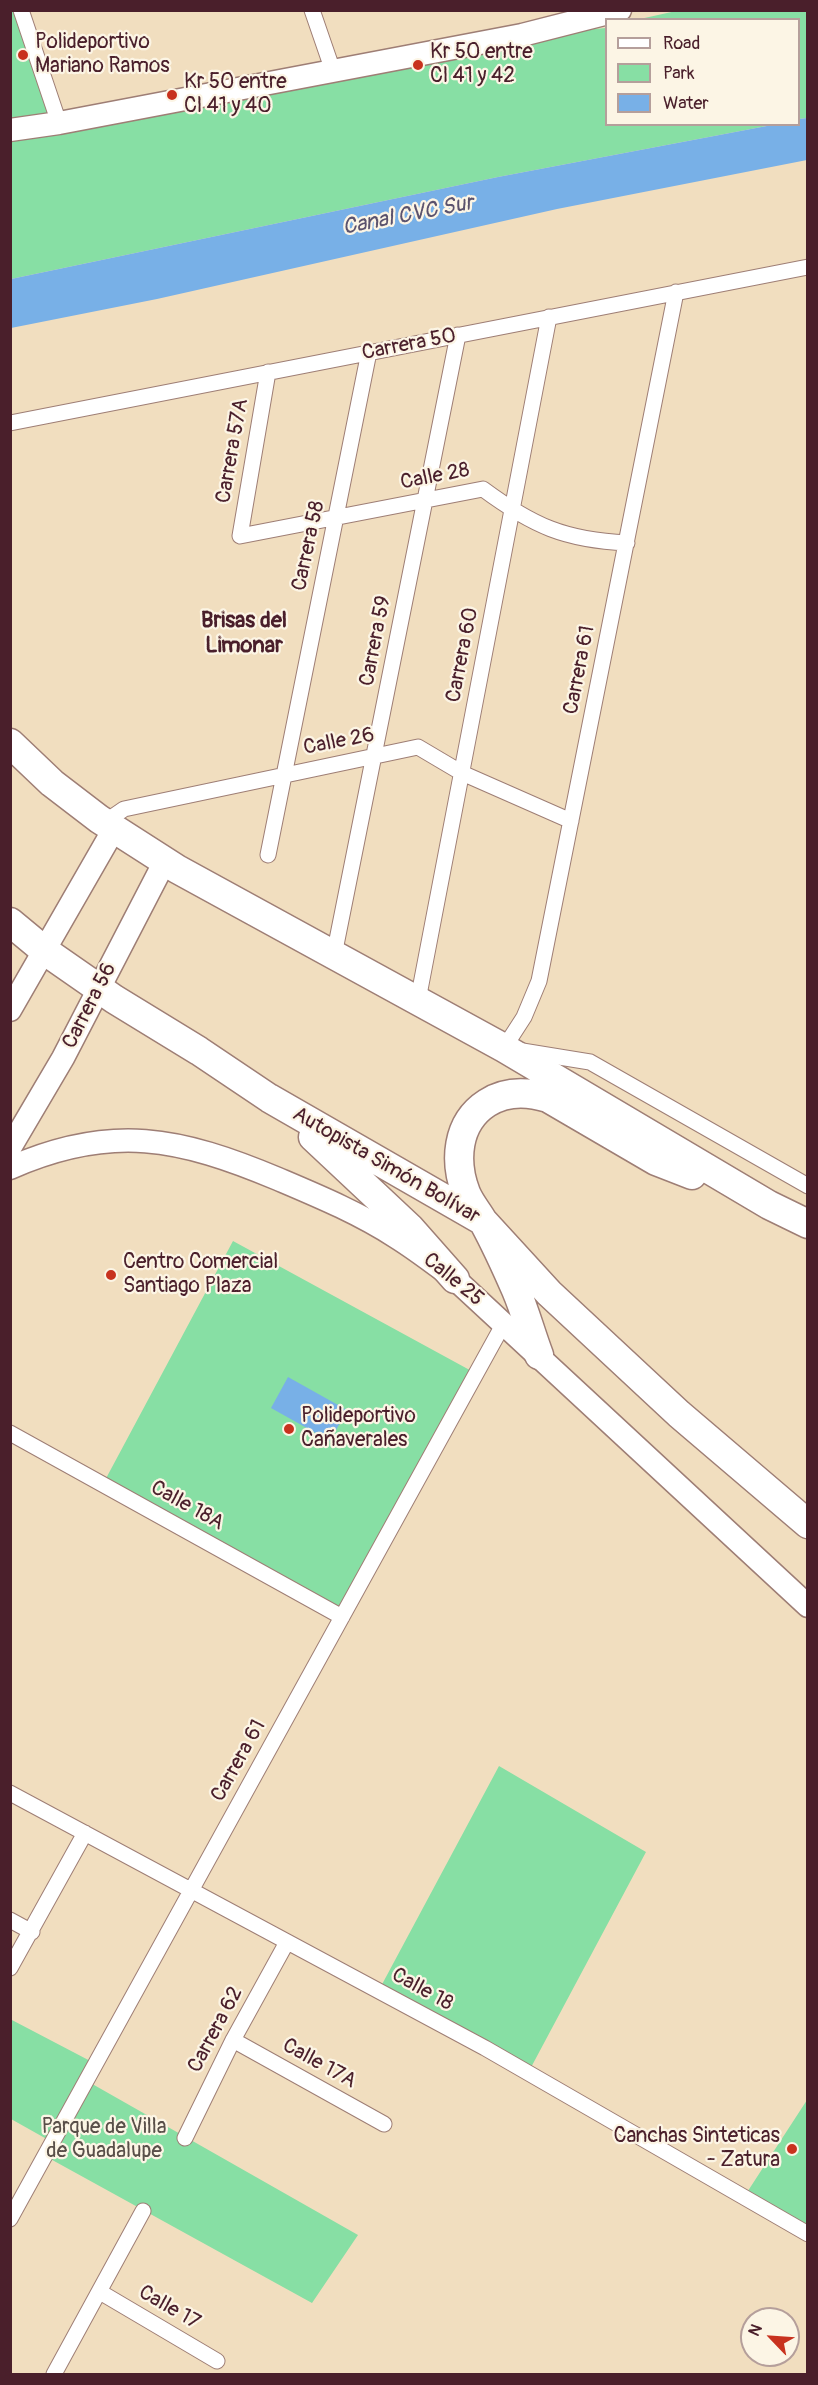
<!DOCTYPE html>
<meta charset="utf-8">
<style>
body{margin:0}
#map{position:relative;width:818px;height:2385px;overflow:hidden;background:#f1debf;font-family:Pangolin,sans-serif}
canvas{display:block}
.frame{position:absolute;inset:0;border:12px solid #4a1f2b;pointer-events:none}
.legend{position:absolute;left:605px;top:18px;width:195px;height:108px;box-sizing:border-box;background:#fcf5e5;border:2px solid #b59f9b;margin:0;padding:8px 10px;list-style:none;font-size:18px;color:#4a1f2b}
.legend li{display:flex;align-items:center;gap:12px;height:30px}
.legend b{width:30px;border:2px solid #b59f9b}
.north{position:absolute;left:740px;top:2307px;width:60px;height:60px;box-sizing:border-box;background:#fcf5e5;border:2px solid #b59f9b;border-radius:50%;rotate:295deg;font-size:16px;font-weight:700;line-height:24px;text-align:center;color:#4a1f2b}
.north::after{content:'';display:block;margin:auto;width:21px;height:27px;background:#c8321e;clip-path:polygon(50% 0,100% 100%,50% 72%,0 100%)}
</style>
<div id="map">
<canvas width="818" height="2385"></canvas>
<div class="frame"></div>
<ul class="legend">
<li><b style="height:8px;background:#fff"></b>Road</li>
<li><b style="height:16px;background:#87dfa4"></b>Park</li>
<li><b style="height:16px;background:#78b0e7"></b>Water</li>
</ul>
<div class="north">N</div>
</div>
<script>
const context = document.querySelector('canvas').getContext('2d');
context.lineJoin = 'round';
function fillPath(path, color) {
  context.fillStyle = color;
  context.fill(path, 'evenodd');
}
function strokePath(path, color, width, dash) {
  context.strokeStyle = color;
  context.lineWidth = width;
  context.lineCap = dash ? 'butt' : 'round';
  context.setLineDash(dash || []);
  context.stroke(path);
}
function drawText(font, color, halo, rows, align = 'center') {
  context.font = font + ' Pangolin,sans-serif';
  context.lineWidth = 4.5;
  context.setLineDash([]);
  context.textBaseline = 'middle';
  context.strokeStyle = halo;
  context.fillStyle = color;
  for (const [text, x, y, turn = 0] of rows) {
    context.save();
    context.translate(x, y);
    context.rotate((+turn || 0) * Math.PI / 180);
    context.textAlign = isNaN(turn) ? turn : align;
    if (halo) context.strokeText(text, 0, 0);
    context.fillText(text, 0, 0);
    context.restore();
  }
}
fillPath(new Path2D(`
 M 11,11 L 21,11 L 59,123 L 522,35 L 606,28 L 606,124 L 772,125 L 498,177 L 11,279 Z
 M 676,11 L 807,11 L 807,118 L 799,119 L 798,20 L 640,19 Z
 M 233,1241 L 477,1374 L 342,1617 L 103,1484 Z
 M 499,1766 L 646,1852 L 528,2073 L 379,1990 Z
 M 10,2019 L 96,2064 L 87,2081 L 358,2235 L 312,2303 L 45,2156 L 52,2142 L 11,2119 Z
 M 807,2100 L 807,2234 L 744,2197 Z`), '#87dfa4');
fillPath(new Path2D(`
 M 807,118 L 807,160 L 557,209 L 157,299 L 11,328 L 11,279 L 498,177 L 772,125 L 798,124 L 799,119 Z
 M 288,1377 L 347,1410 L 330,1441 L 271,1408 Z`), '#78b0e7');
const street = new Path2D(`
 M 21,10 L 59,123
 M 312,10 L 333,71
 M 676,292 L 539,981 L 524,1017 L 504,1048 L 590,1062 L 808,1186
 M 268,372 L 240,536 L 483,489 C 533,526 565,540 627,543
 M 10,423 L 808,267
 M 105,822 L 124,809 L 418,747 L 462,773 L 571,821
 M 268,855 L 369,352
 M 334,955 L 458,335
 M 418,1000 L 549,317
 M 10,1433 L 342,1617
 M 10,1793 L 485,2048 L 808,2234
 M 10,1920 L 32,1932
 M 10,1968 L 85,1833
 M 233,2040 L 384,2124
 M 185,2138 L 233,2040 L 287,1942
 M 10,2219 L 504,1323
 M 100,2292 L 217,2361
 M 54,2374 L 143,2211`);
const secondary = new Path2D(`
 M 10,130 L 59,123 L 522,35 L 620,10
 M 10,1010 L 114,829
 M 10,1148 L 63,1058 L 165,861
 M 10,1168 C 112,1123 180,1138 278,1179 C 318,1196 359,1213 396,1237 C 417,1250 436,1265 455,1279 L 808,1606`);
const highway = new Path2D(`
 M 10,743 L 52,783 L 99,819 L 177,869 L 504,1048 L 769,1205 L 808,1224
 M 10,922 L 45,951 L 114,999 L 199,1051 L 269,1098 L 483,1221 L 549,1293 L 679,1414 L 808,1524
 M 313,1137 L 410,1228 L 455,1279
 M 539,1355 C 531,1334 525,1311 516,1290 C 506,1267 495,1243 483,1221 C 478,1212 470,1203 466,1193 C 454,1162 456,1123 487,1103 C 506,1091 526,1091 548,1098 L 656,1161 L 692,1175`);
strokePath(street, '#9e7e75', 17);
strokePath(secondary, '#9e7e75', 25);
strokePath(highway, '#9e7e75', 31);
strokePath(street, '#fff', 15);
strokePath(secondary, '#fff', 22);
strokePath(highway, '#fff', 28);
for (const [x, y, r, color] of [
 [23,55,6,"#c8321e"],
 [418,65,6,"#c8321e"],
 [172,95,6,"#c8321e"],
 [111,1275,6,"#c8321e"],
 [289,1429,6,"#c8321e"],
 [792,2149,6,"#c8321e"]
]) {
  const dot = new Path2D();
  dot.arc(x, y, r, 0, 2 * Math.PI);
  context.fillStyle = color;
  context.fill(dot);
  strokePath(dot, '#fcf5e5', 2);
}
drawText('21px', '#4a1f2b', '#fcf5e5', [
 ["Polideportivo",35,43],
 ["Mariano Ramos",35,67],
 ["Kr 50 entre",430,53],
 ["Cl 41 y 42",430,77],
 ["Kr 50 entre",184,83],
 ["Cl 41 y 40",184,107],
 ["Centro Comercial",123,1263],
 ["Santiago Plaza",123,1287],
 ["Polideportivo",301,1417],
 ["Cañaverales",301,1441],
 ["Canchas Sinteticas",780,2137,"right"],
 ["- Zatura",780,2161,"right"]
], 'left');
drawText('21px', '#4a1f2b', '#fcf5e5', [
 ["Carrera 50",409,345,-11],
 ["Carrera 57A",233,451,-80],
 ["Calle 28",435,477,-11],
 ["Carrera 58",309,546,-78],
 ["Carrera 59",376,641,-79],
 ["Carrera 60",463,655,-79],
 ["Carrera 61",580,670,-79],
 ["Calle 26",339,742,-11],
 ["Carrera 56",90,1006,-63],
 ["Autopista Simón Bolívar",386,1166,30],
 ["Calle 25",453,1280,39],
 ["Calle 18A",187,1506,29],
 ["Carrera 61",239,1761,-61],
 ["Calle 18",422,1990,29],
 ["Carrera 62",216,2030,-62],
 ["Calle 17A",319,2064,29],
 ["Calle 17",169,2308,30]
]);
drawText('21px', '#594f49', '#fcf5e5', [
 ["Parque de Villa",104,2128],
 ["de Guadalupe",104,2152]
]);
drawText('italic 22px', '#5a526d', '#fcf5e5', [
 ["Canal CVC Sur",408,216,-11]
]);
drawText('bold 22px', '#4a1f2b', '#fcf5e5', [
 ["Brisas del",244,621],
 ["Limonar",244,646]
]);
</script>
